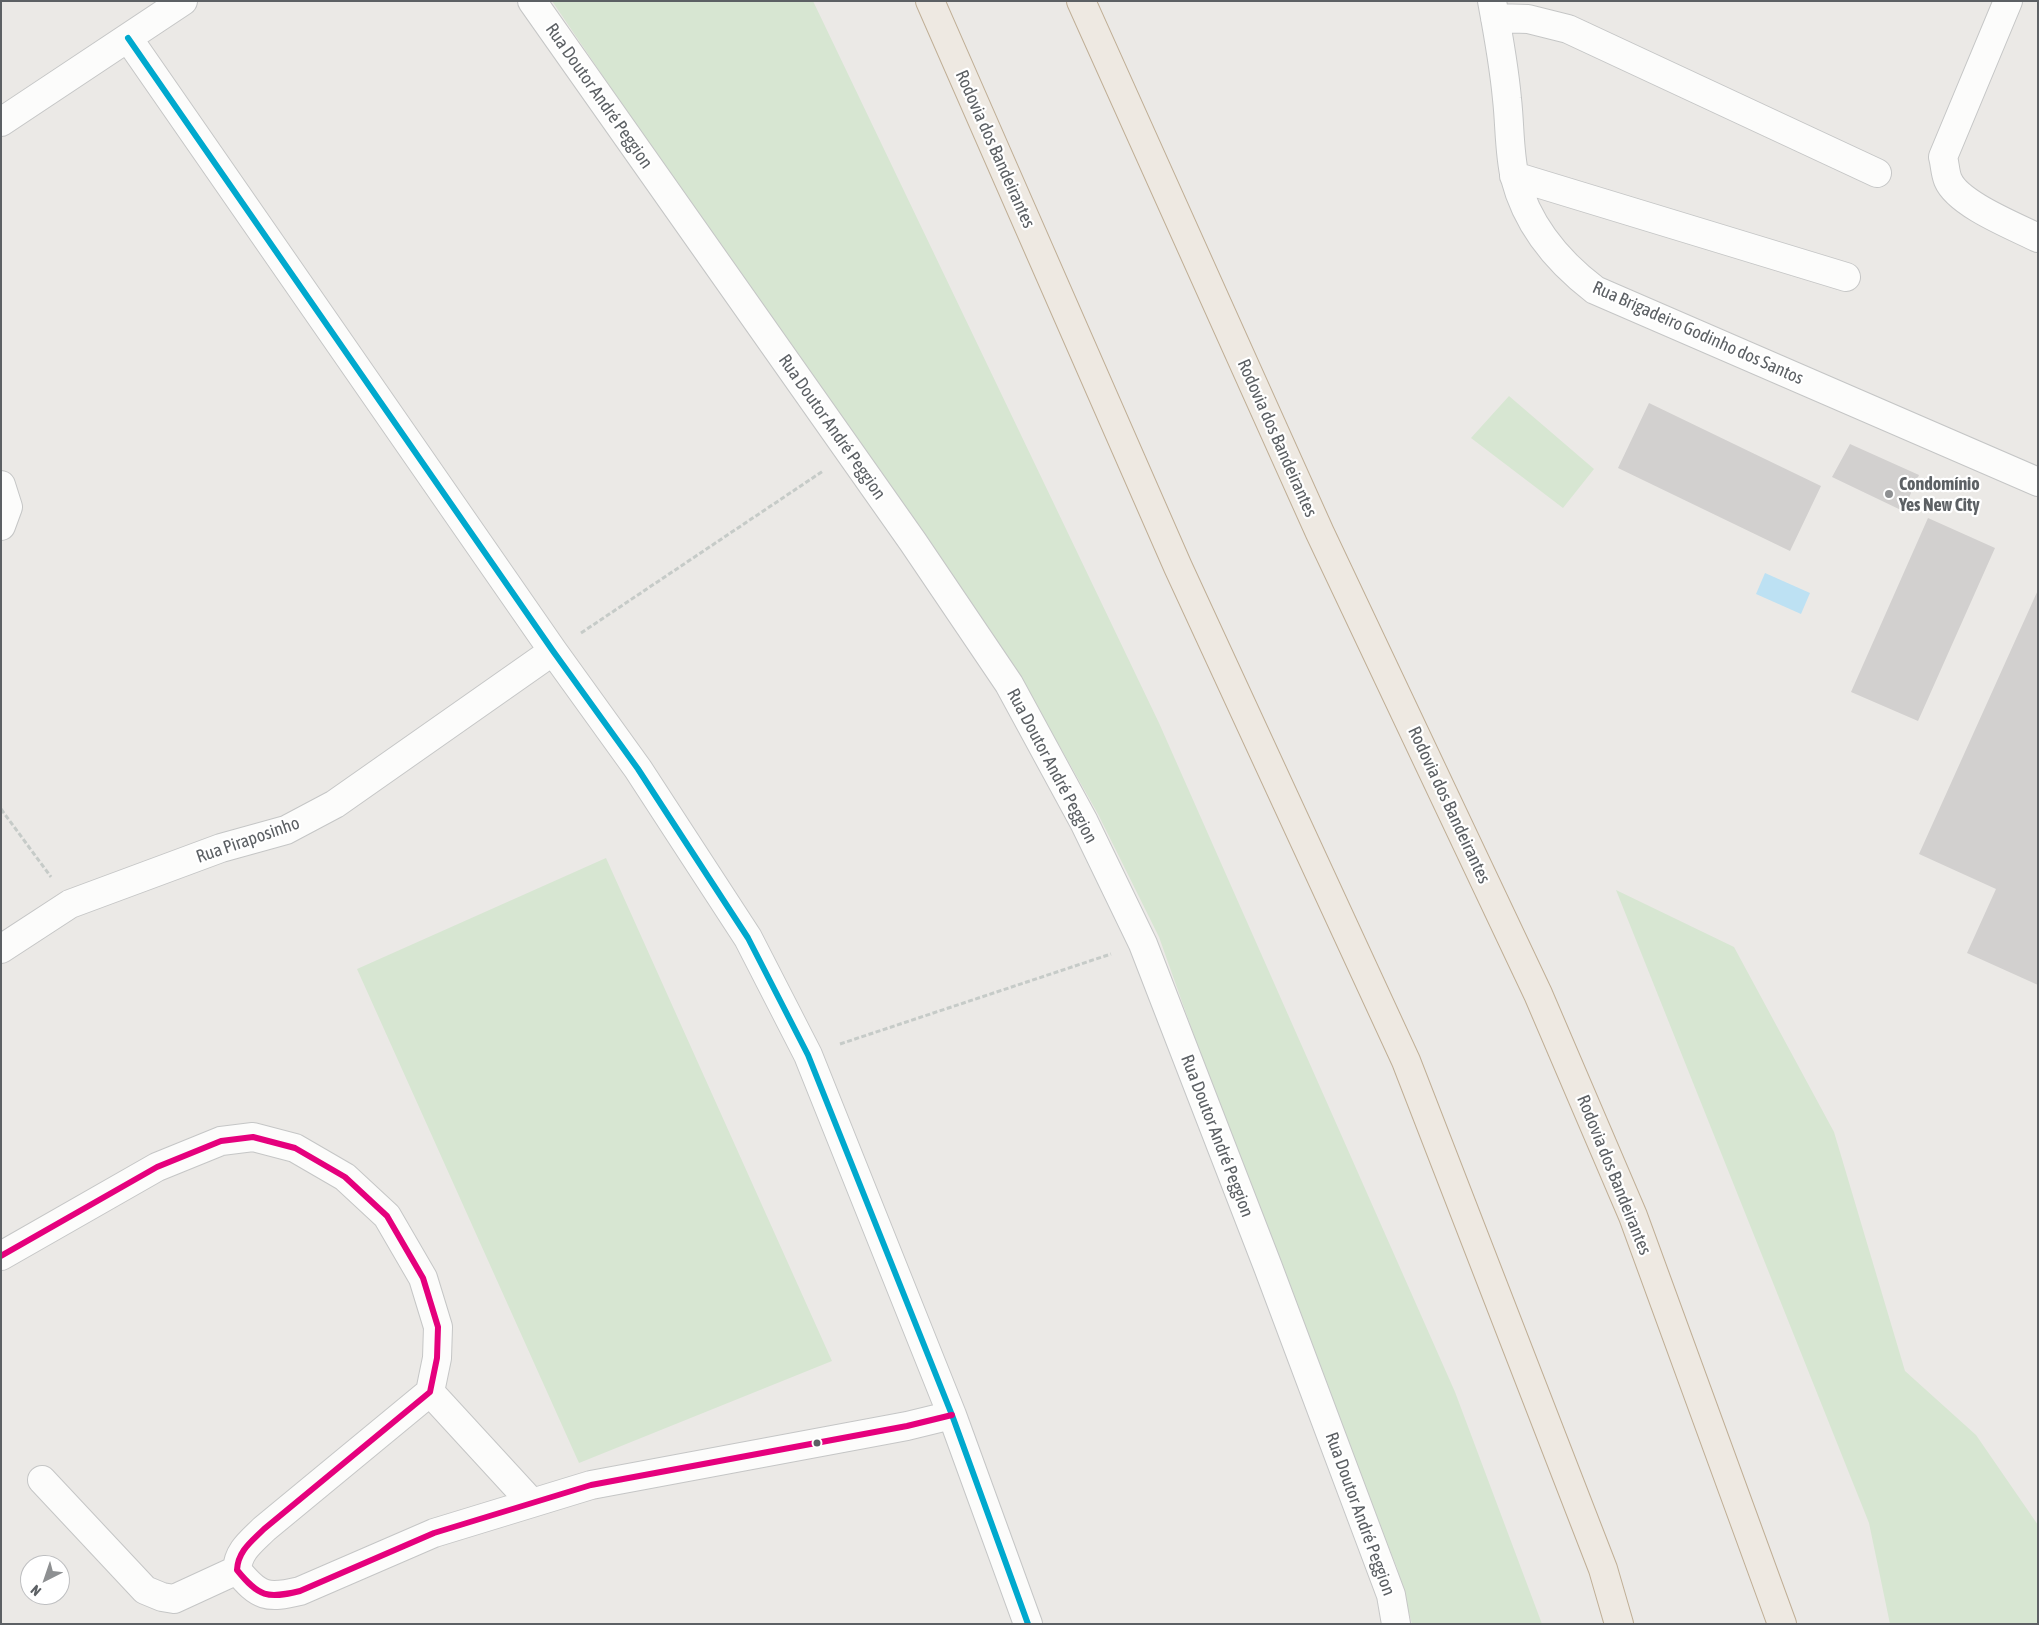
<!DOCTYPE html>
<meta charset="utf-8">
<style>
body{margin:0}
#map{position:relative;width:2039px;height:1625px;overflow:hidden;background:#ebe9e6;font-family:"Asap Condensed",sans-serif}
canvas{display:block}
.frame{position:absolute;inset:0;border:2px solid #5c6064;pointer-events:none}
.north{position:absolute;left:20px;top:1555px;width:50px;height:50px;box-sizing:border-box;background:#fff;border:1px solid #bebfc1;border-radius:50%;rotate:221deg;font-size:14px;font-weight:700;line-height:20px;text-align:center;color:#5c6064}
.north::after{content:'';display:block;margin:auto;width:18px;height:22px;background:#8e9092;clip-path:polygon(50% 0,100% 100%,50% 72%,0 100%)}
</style>
<div id="map">
<canvas width="2039" height="1625"></canvas>
<div class="frame"></div>
<div class="north">N</div>
</div>
<script>
const context = document.querySelector('canvas').getContext('2d');
context.lineJoin = 'round';
function fillPath(path, color) {
  context.fillStyle = color;
  context.fill(path, 'evenodd');
}
function strokePath(path, color, width, dash) {
  context.strokeStyle = color;
  context.lineWidth = width;
  context.lineCap = dash ? 'butt' : 'round';
  context.setLineDash(dash || []);
  context.stroke(path);
}
function drawText(font, color, halo, rows, align = 'center') {
  context.font = font + ' "Asap Condensed",sans-serif';
  context.lineWidth = 4.5;
  context.setLineDash([]);
  context.textBaseline = 'middle';
  context.strokeStyle = halo;
  context.fillStyle = color;
  for (const [text, x, y, turn = 0] of rows) {
    context.save();
    context.translate(x, y);
    context.rotate((+turn || 0) * Math.PI / 180);
    context.textAlign = isNaN(turn) ? turn : align;
    if (halo) context.strokeText(text, 0, 0);
    context.fillText(text, 0, 0);
    context.restore();
  }
}
fillPath(new Path2D(`
 M 552,1 L 813,1 L 1159,723 L 1455,1392 L 1542,1624 L 1412,1624 L 1397,1568 L 1273,1258 L 1159,937 L 1098,814 L 1017,671 L 855,448 Z
 M 1509,396 L 1594,469 L 1563,508 L 1471,438 Z
 M 606,858 L 832,1361 L 579,1463 L 357,969 Z
 M 1616,890 L 1734,947 L 1834,1132 L 1905,1371 L 1976,1435 L 2038,1525 L 2038,1624 L 1890,1624 L 1869,1523 Z`), '#d7e6d2');
fillPath(new Path2D(`
 M 1765,573 L 1810,593 L 1801,614 L 1756,594 Z`), '#bde1f3');
fillPath(new Path2D(`
 M 1649,403 L 1821,486 L 1790,551 L 1618,468 Z
 M 1850,444 L 1919,475 L 1903,511 L 1832,477 Z
 M 1928,518 L 1995,548 L 1918,721 L 1851,692 Z
 M 2038,590 L 2038,985 L 1967,953 L 1996,889 L 1919,854 Z`), '#d2d0cf');
const minor = new Path2D(`
 M 532,1 L 913,542 L 1009,684 L 1084,822 L 1143,944 L 1268,1267 L 1391,1595 L 1396,1624
 M 1492,1 C 1498,33 1504,66 1507,99 C 1510,125 1509,153 1515,178 C 1527,225 1557,261 1595,290 L 2038,482
 M 2008,1 L 1943,157 C 1945,164 1945,173 1948,180 C 1958,204 2014,226 2038,238
 M 1495,18 L 1528,19 L 1568,29 L 1877,173
 M 128,38 L 553,651 L 638,769 L 748,938 L 808,1055 L 952,1415 L 1028,1624
 M 1,122 L 183,1
 M 1514,176 L 1846,277
 M 1,485 L 8,507 L 1,526
 M 1,949 L 70,904 L 221,848 L 286,830 L 335,804 L 553,651
 M 1,1256 L 157,1167 L 221,1141 L 253,1137 L 295,1148 L 345,1177 L 387,1216 L 423,1278 L 438,1327 L 437,1358 L 430,1392 L 264,1529 C 251,1542 238,1551 237,1570 C 259,1597 267,1599 300,1591 L 434,1533 L 591,1485 L 907,1426 L 952,1415
 M 430,1392 L 532,1503
 M 42,1480 L 145,1590 L 162,1597 L 174,1599 L 237,1570`);
const highway = new Path2D(`
 M 930,1 L 1178,567 L 1406,1061 L 1603,1569 L 1619,1624
 M 1081,1 L 1320,533 L 1538,994 L 1633,1216 L 1782,1624`);
strokePath(minor, '#c5c6c6', 30);
strokePath(highway, '#c0af96', 30);
strokePath(new Path2D(`
 M 581,633 L 823,471
 M 1,809 L 51,877
 M 840,1044 L 1111,954`), '#c6cbc8', 3, [5, 2.5]);
strokePath(minor, '#fcfcfb', 28);
strokePath(highway, '#eee9e2', 28);
strokePath(new Path2D(`
 M 128,38 L 553,651 L 638,769 L 748,938 L 808,1055 L 952,1415 L 1028,1624`), '#00a9ce', 6);
strokePath(new Path2D(`
 M 1,1256 L 157,1167 L 221,1141 L 253,1137 L 295,1148 L 345,1177 L 387,1216 L 423,1278 L 438,1327 L 437,1358 L 430,1392 L 264,1529 C 251,1542 238,1551 237,1570 C 259,1597 267,1599 300,1591 L 434,1533 L 591,1485 L 907,1426 L 952,1415`), '#e5007d', 6);
for (const [x, y, r, color] of [
 [1889,494,5,"#8e9092"],
 [817,1443,4.5,"#5c6064"]
]) {
  const dot = new Path2D();
  dot.arc(x, y, r, 0, 2 * Math.PI);
  context.fillStyle = color;
  context.fill(dot);
  strokePath(dot, '#fff', 2);
}
drawText('18px', '#5c6064', '#fff', [
 ["Rua Doutor André Peggion",599,96,55],
 ["Rodovia dos Bandeirantes",995,149,66],
 ["Rua Brigadeiro Godinho dos Santos",1698,333,24],
 ["Rua Doutor André Peggion",832,427,55],
 ["Rodovia dos Bandeirantes",1277,438,66],
 ["Rua Doutor André Peggion",1052,766,62],
 ["Rodovia dos Bandeirantes",1449,805,65],
 ["Rua Piraposinho",248,840,-19],
 ["Rua Doutor André Peggion",1217,1136,69],
 ["Rodovia dos Bandeirantes",1614,1175,68],
 ["Rua Doutor André Peggion",1360,1514,70]
]);
drawText('bold 18px', '#5c6064', '#fff', [
 ["Condomínio",1899,484],
 ["Yes New City",1899,505]
], 'left');
</script>
